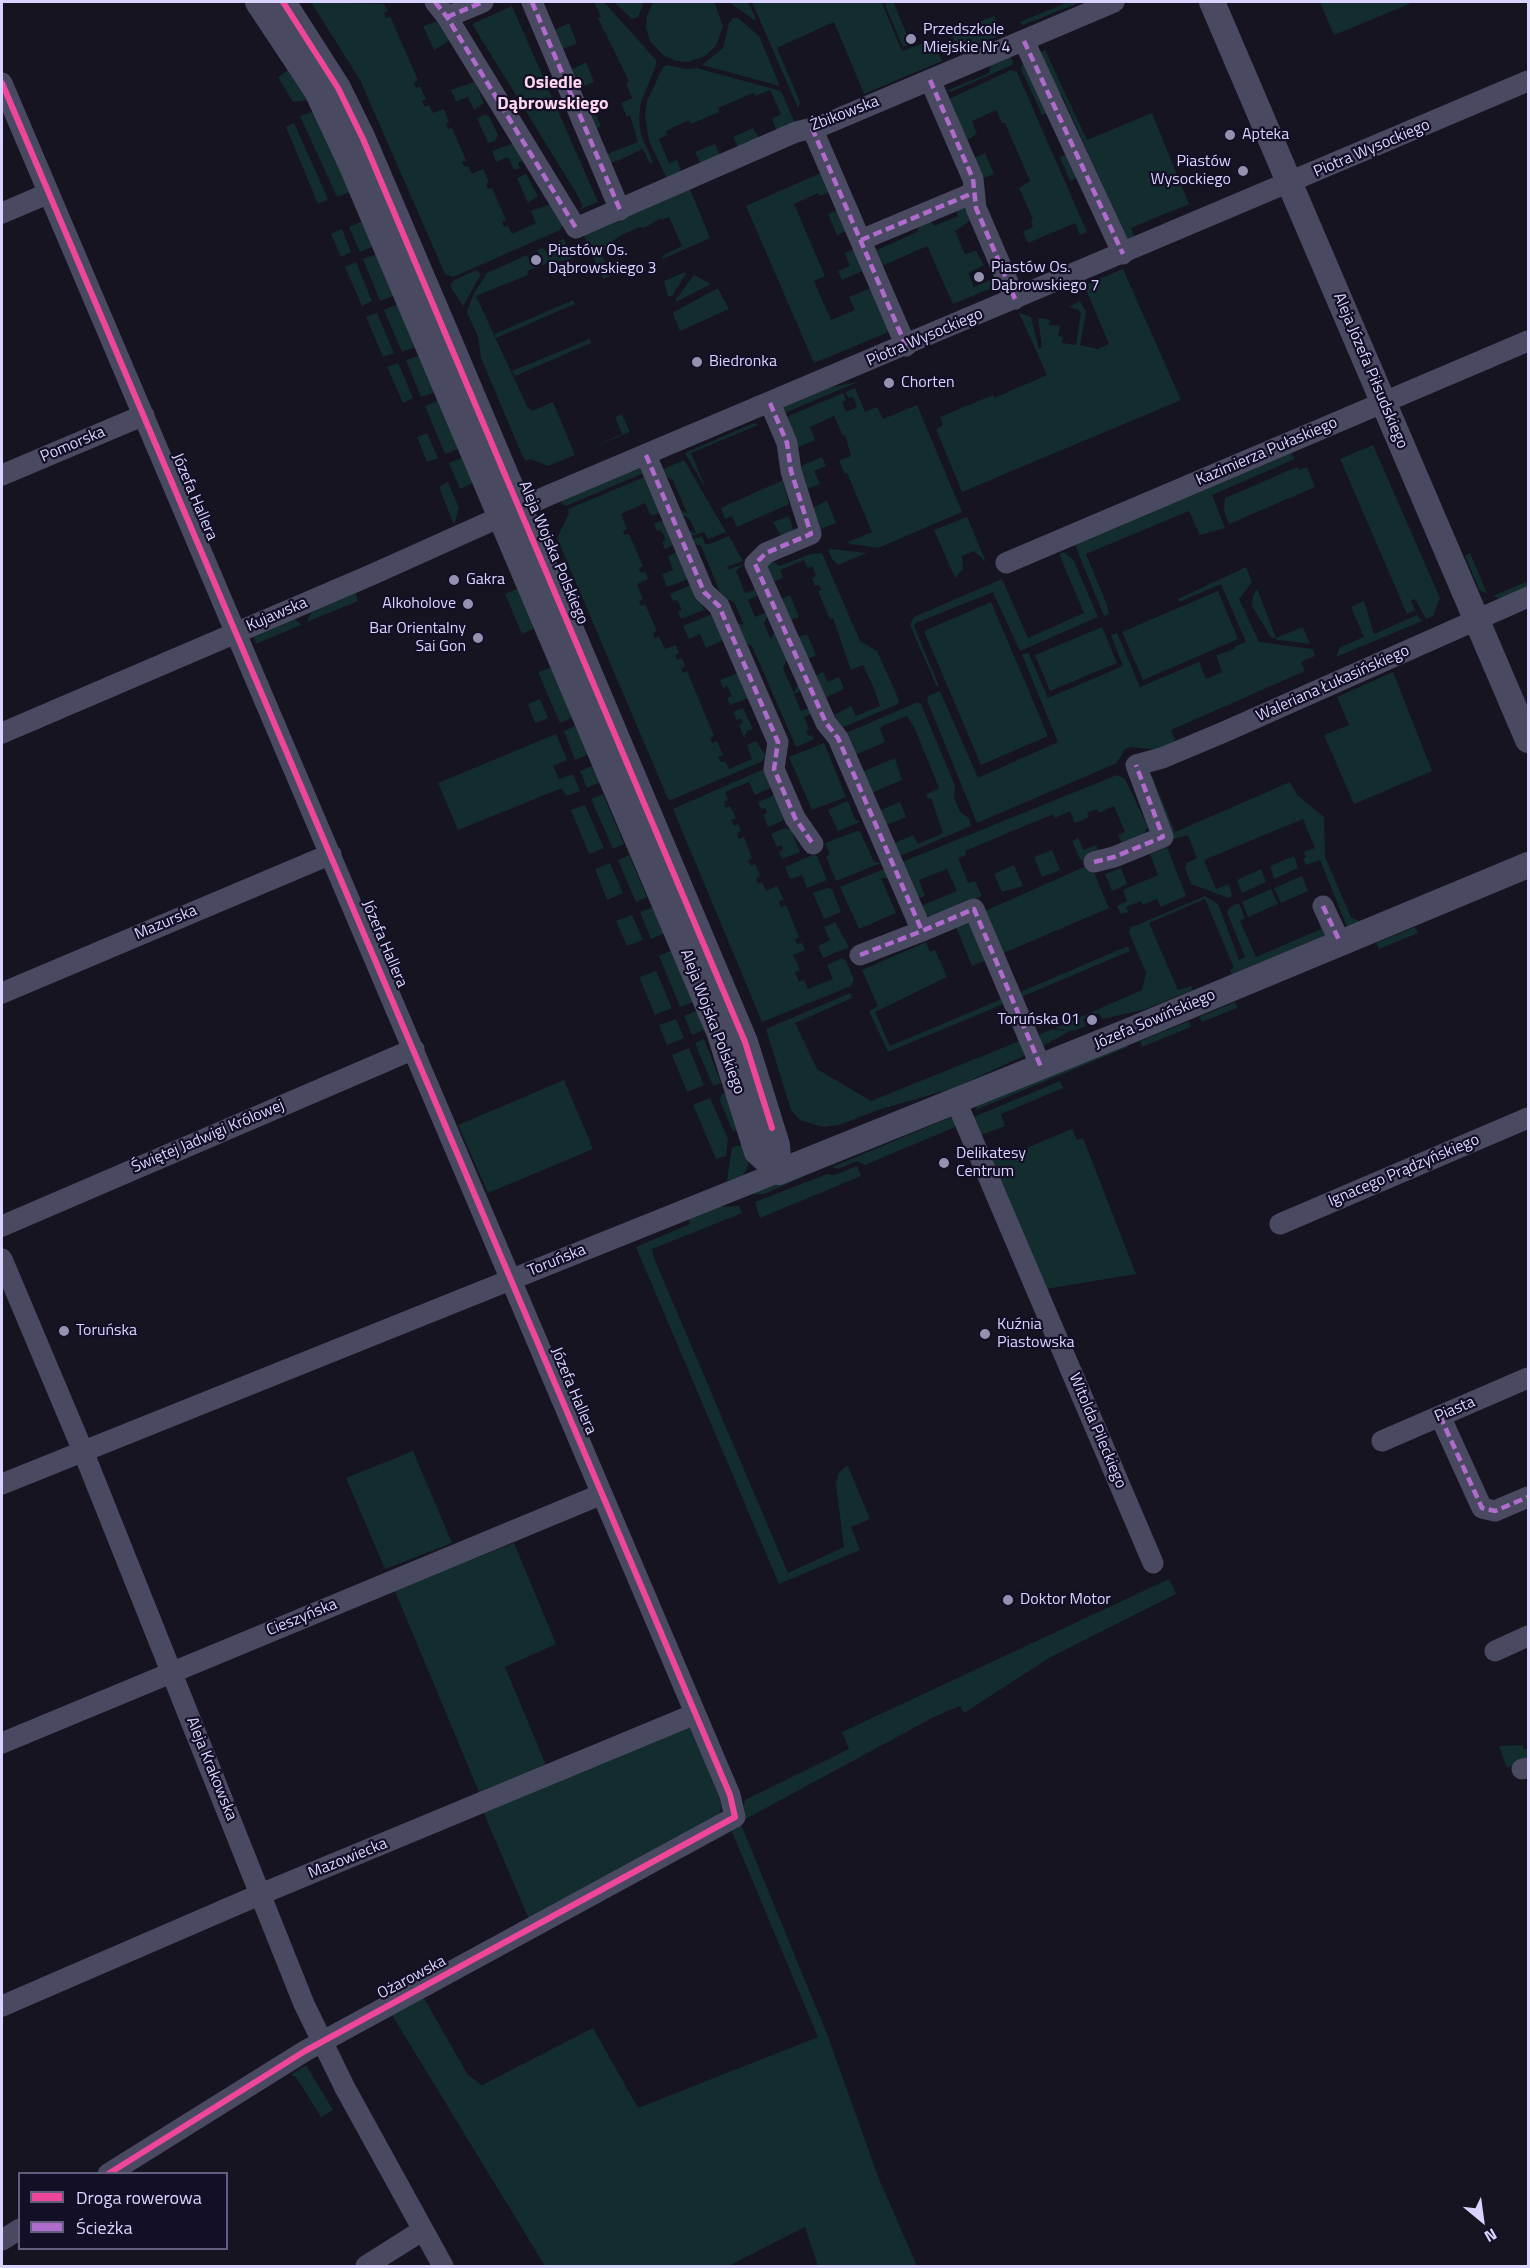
<!DOCTYPE html>
<html>
<head>
<meta charset="utf-8">
<style>
  body { margin:0 }
  #map { position:relative; width:1530px; height:2268px; overflow:hidden; background:#161421; font-family:"Titillium Web",sans-serif }
  canvas { display:block }
  .frame { position:absolute; inset:0; border:3px solid #d9d4ff; pointer-events:none }
  .legend { position:absolute; left:18px; top:2172px; width:210px; height:78px; box-sizing:border-box; background:#130f26; border:2px solid #625e7d; margin:0; padding:8px 10px; list-style:none; font-size:18px; color:#d9d4ff }
  .legend li { display:flex; align-items:center; gap:12px; height:30px }
  .legend b { width:30px; border:2px solid #625e7d }
  .north { position:absolute; left:1452px; top:2190px; width:60px; height:60px; -webkit-text-stroke:4px #130f26; paint-order:stroke; rotate:151deg; font-size:16px; font-weight:700; line-height:24px; text-align:center; color:#d9d4ff }
  .north::after { content:''; display:block; margin:auto; width:21px; height:27px; background:#d9d4ff; clip-path:polygon(50% 0,100% 100%,50% 72%,0 100%) }
</style>
</head>
<body>
<div id="map">
<canvas width="1530" height="2268"></canvas>
<div class="frame"></div>
<ul class="legend">
<li><b style="height:8px;background:#ed469a"></b>Droga rowerowa</li>
<li><b style="height:8px;background:#b06ccc"></b>Ścieżka</li>
</ul>
<div class="north">N</div>
</div>
<script>
const g = document.querySelector('canvas').getContext('2d');
g.lineJoin = 'round';
function fill(path, color) { g.fillStyle = color; g.fill(path, 'evenodd'); }
const shape = rows => new Path2D(rows.map(r => 'M' + r).join(''));
function trace(path, color, width, dash) { g.strokeStyle = color; g.lineWidth = width; g.lineCap = dash ? 'butt' : 'round'; g.setLineDash(dash || []); g.stroke(path); }
function label(font, color, halo, rows, align = 'center') {
  g.font = font + ' "Titillium Web",sans-serif'; g.lineWidth = 4.5; g.setLineDash([]); g.textBaseline = 'middle'; g.strokeStyle = halo; g.fillStyle = color; for (const [text, x, y, turn = 0] of rows) {
    g.save(); g.translate(x, y); g.rotate((+turn || 0) * Math.PI / 180); g.textAlign = isNaN(turn) ? turn : align; if (halo) g.strokeText(text, 0, 0); g.fillText(text, 0, 0); g.restore();
  }
}
fill(shape([
  [311,2,384,4,388,11,384,13,386,18,390,16,418,80,414,83,416,88,420,86,426,99,422,101,425,107,429,105,433,113,444,109,449,122,446,124,448,129,452,128,466,160,462,162,465,167,468,166,472,174,483,169,489,182,486,184,488,189,492,188,506,220,502,222,504,227,508,226,512,234,536,223,531,211,553,203,563,224,560,230,453,277,445,274,360,80],
  [594,2,604,2,656,60,656,65,641,102,639,118,641,135,653,162,650,164,643,149,610,164,607,154,638,142,630,115,627,117,621,103,632,98,626,83,629,81,598,18,601,17],
  [614,2,644,2,638,17,632,19],
  [653,2,714,2,723,26,716,46,705,56,688,62,676,61,663,55,650,41,646,28,647,16],
  [729,2,748,2,756,19,754,20],
  [752,2,878,2,882,3,902,51,933,40,942,61,864,94,834,22,777,48,800,102,798,108],
  [887,2,898,2,894,4,911,44,903,47,885,5],
  [1068,2,1081,2,1023,25,1020,22],
  [1320,2,1414,2,1334,35],
  [512,6,598,202,579,210,583,206,575,191,472,24],
  [994,16,1000,30,1004,29,1005,33,960,53,951,33],
  [733,18,738,18,759,36,780,86,702,65,723,48,729,23],
  [441,20,450,40,434,50,423,26],
  [569,23,577,43,563,49,555,30],
  [1045,50,1087,140,1152,113,1189,204,1131,228,1135,239,1127,239,1062,95,1057,93,1039,53],
  [1009,54,1013,62,1012,65,951,92,946,91,989,73,992,61],
  [586,62,594,82,579,88,571,70],
  [1029,62,1053,110,1042,115,1021,69,1022,65],
  [667,65,686,69,697,68,781,91,795,123,777,131,772,119,781,114,770,90,755,96,753,93,718,108,719,112,691,124,689,120,666,131,667,135,659,139,669,163,677,160,682,173,667,179,649,141,645,115,647,101,663,67],
  [290,69,308,100,293,102,278,77],
  [1011,70,1017,72,1087,232,1080,235,1075,223,1028,243,1023,232,1033,227,1031,221,1033,219,1019,188,1030,181,1005,123,1002,123,996,110,972,121,977,134,965,141,947,100],
  [475,82,484,103,474,110,468,97,456,101,451,90],
  [603,100,606,107,595,113,601,126,595,129,581,110],
  [314,111,350,192,337,197,300,116],
  [484,115,489,116,498,135,495,141,488,143,477,118],
  [294,123,328,199,318,204,286,127],
  [753,128,761,142,739,149,733,137],
  [516,142,523,160,518,163,520,168,514,170,508,157,496,162,492,151],
  [715,144,721,157,701,164,695,152],
  [1071,152,1081,176,1070,181,1060,157],
  [985,153,994,174,981,179,972,159],
  [825,171,829,192,820,196,818,193,794,204,825,276,814,281,831,320,855,310,849,297,871,288,891,331,814,363,746,206],
  [526,174,538,196,528,203,517,178],
  [690,189,710,238,663,259,662,256,682,246,669,217,662,220,661,218,644,228,640,227,622,235,611,242,613,247,599,251,598,254,603,257,610,276,603,279,582,231],
  [954,205,967,207,971,220,955,231,965,254,976,251,984,265,968,273,974,287,990,280,999,285,953,304,927,246,882,266,870,243,873,242,877,250,917,232,919,220,927,216,934,226,958,216],
  [839,209,846,231,837,235,828,214],
  [363,221,374,246,360,252,349,227],
  [342,229,351,252,341,257,331,234],
  [564,239,572,259,547,263,527,271,528,275,476,296,527,406,532,411,553,402,575,455,548,466,530,459,526,461,522,455,481,358,478,337,467,312,474,293,487,273,527,255,533,266,542,262,537,250,543,248,546,252,561,249,558,241],
  [856,248,867,269,842,280,838,271,850,266,845,253],
  [377,254,395,295,380,301,363,259],
  [356,262,372,301,362,306,345,267],
  [1123,269,1181,400,962,492,936,429,943,425,940,417,993,395,994,398,1047,375,1019,313,1031,317,1039,349,1042,347,1038,318,1050,320,1049,325,1060,326,1058,336,1063,337,1062,343,1076,345,1081,313,1077,309,1069,307,1080,301,1086,312,1080,345,1098,349,1109,344,1084,285],
  [476,270,481,274,463,306,450,286,454,280],
  [685,272,686,274,672,296,668,296,664,281],
  [694,275,711,284,676,302,676,299],
  [718,288,729,309,680,331,673,314,674,312],
  [573,300,575,304,496,338,495,334],
  [398,304,416,347,402,352,384,310],
  [377,313,394,353,383,357,366,317],
  [590,339,591,343,515,376,512,371],
  [420,355,436,392,421,397,406,360],
  [398,363,413,398,403,403,387,367],
  [858,382,782,414,783,407,827,388],
  [855,388,865,412,877,407,883,419,917,405,962,512,878,548,846,543,872,532,847,473,845,474,839,461,851,456,845,435,843,436,834,416,810,427,815,440,799,447,795,446,784,418,843,393,846,400,842,402,846,412,857,407,853,397,848,398,846,392],
  [439,400,460,448,445,454,425,406],
  [622,414,630,432,589,449,622,434,615,417],
  [754,423,758,425,691,453,706,489,685,453],
  [427,433,438,458,427,462,417,437],
  [1373,445,1440,598,1433,616,1426,619,1415,599,1411,601,1415,610,1407,614,1340,459],
  [1291,452,1295,459,1212,495,1225,528,1200,535,1189,511,1086,554,1107,605,1109,614,1104,616,1073,540],
  [464,457,475,482,460,489,449,463],
  [822,457,826,466,814,471,820,484,808,489,799,467],
  [684,460,726,532,708,539,704,532,685,538,681,529,696,533,689,518,674,512,673,508,687,513,673,480,660,474,659,471],
  [643,465,646,472,566,506,562,504,560,500],
  [1297,467,1299,470,1307,467,1315,487,1229,524,1224,511,1225,498],
  [647,476,662,512,651,516,645,503,621,514,627,529,623,531,625,535,629,534,643,566,639,568,641,573,645,572,648,579,637,584,643,599,639,601,641,606,645,604,657,631,653,633,655,639,659,637,665,649,676,645,679,653,675,655,677,660,682,658,685,666,681,668,683,673,687,671,714,736,710,738,712,743,717,741,723,755,718,757,721,762,725,761,729,769,752,759,747,745,756,741,766,756,763,761,671,800,668,799,557,538,569,513,568,509],
  [783,480,789,504,737,527,732,516,725,519,721,508],
  [448,482,459,508,454,525,439,487],
  [827,501,836,523,819,530,812,508],
  [789,516,794,533,782,538,773,522],
  [967,517,986,562,974,551,962,556,963,569,955,578,934,530],
  [665,519,675,544,665,549,662,542,666,540,661,530,657,531,654,524],
  [702,536,705,544,710,544,729,536,743,561,727,567,728,570,744,564,736,571,745,593,755,590,757,596,748,600,755,617,769,611,764,624,771,639,775,630,788,656,783,669,794,693,799,683,799,692,794,694,801,711,811,707,813,713,804,717,809,729,806,731,809,736,812,735,814,739,796,747,752,646,739,641,731,621,744,625,734,602,722,597,701,546,688,541],
  [831,549,867,553,838,565,832,559,828,550],
  [677,552,691,578,667,587,662,574,673,570,668,556],
  [1064,552,1074,561,1098,617,1020,651,993,592,916,623,914,626,939,686,937,687,910,625,914,617,1002,579,1028,638,1084,613,1059,554],
  [822,553,860,641,877,651,899,700,898,704,841,728,834,715,851,706,856,716,880,706,873,686,863,665,851,670,833,618,830,619,818,591,821,590,819,585,815,586,812,578,816,576,812,566,808,568,804,560,780,570,783,578,773,582,765,567,773,561,779,566,811,554],
  [1470,553,1487,593,1480,591,1465,556],
  [1246,567,1252,582,1239,599,1259,642,1313,649,1315,656,1301,662,1305,671,1171,730,1176,743,1159,750,1132,747,1125,749,1117,763,977,823,927,700,928,696,940,691,978,778,1058,742,1022,655,1028,652,1048,698,1123,666,1111,635,1117,633,1140,687,1199,662,1206,679,1222,672,1216,655,1235,649,1234,647,1246,642,1221,584,1179,602,1178,599],
  [1528,581,1528,587,1500,599,1493,596],
  [693,584,704,610,681,619,678,612,682,610,677,600,673,601,670,594],
  [519,588,536,628,522,634,505,594],
  [1257,589,1276,638,1303,627,1310,644,1278,640,1270,636,1252,606,1253,596],
  [355,591,358,601,307,622,312,610],
  [1218,591,1238,639,1143,680,1122,632],
  [790,595,799,617,789,621,777,601],
  [1364,601,1374,634,1417,615,1422,621,1336,657,1340,647,1364,637,1351,607],
  [991,602,1048,736,981,765,924,631],
  [712,614,726,639,706,648,700,634,689,639,683,626],
  [293,617,301,625,256,644,253,636],
  [1102,627,1117,663,1050,691,1035,655],
  [807,634,816,655,805,660,793,639],
  [552,667,573,717,560,723,538,672],
  [823,672,828,682,839,677,844,689,825,698,812,677],
  [1393,672,1432,771,1354,804,1324,735,1349,725,1337,697],
  [737,673,751,697,730,705,727,698,732,696,727,686,723,688,720,680],
  [540,699,548,718,535,723,528,704],
  [918,702,921,704,955,786,954,797,960,812,969,818,971,826,900,856,890,845,913,835,918,844,943,833,931,798,928,799,926,794,939,788,915,729,907,716,882,726,880,729,885,742,852,756,844,734],
  [743,708,753,729,747,731,744,738,739,725,743,723,741,718,737,720,733,712],
  [577,725,589,754,575,760,564,731],
  [556,734,567,760,553,766,559,779,573,774,580,791,566,796,562,788,458,830,438,783],
  [824,743,846,797,812,810,789,757],
  [895,758,902,780,869,794,860,773],
  [594,765,601,782,587,788,580,771],
  [764,769,773,787,755,795,749,782,725,792,728,800,724,802,726,808,730,806,736,818,731,820,734,826,738,824,741,831,737,833,739,839,744,837,752,858,748,860,751,866,755,864,760,876,756,879,758,884,762,882,766,891,777,886,784,900,779,901,781,907,786,905,799,937,795,939,797,944,802,943,805,950,793,955,800,970,795,972,799,982,804,980,808,989,833,979,827,965,842,958,846,961,854,979,851,986,762,1022,673,809],
  [1117,775,1125,779,1148,827,1141,838,1123,845,1118,835,1125,832,1114,806,1099,813,1097,809,1087,813,1089,817,1075,823,1070,811,1055,818,1053,814,965,851,966,855,958,858,968,883,975,881,982,896,933,917,923,914,916,908,957,891,947,869,919,880,925,896,913,900,902,862],
  [1152,776,1175,832,1290,782,1297,795,1324,817,1325,857,1351,917,1359,921,1375,916,1347,927,1320,860,1306,865,1303,859,1306,857,1304,852,1315,848,1303,819,1204,860,1216,889,1229,884,1232,896,1229,898,1191,884,1185,868,1187,863,1197,858,1188,835,1170,840,1145,779],
  [603,794,624,844,613,849,591,799],
  [774,795,786,819,768,827,763,815,767,813,765,808,761,809,758,802],
  [848,801,855,819,860,822,838,831,828,810],
  [900,802,906,817,882,827,876,812],
  [585,805,604,848,589,854,571,810],
  [785,828,791,830,800,852,782,859,779,852,783,850,781,845,777,847,771,834],
  [857,831,860,831,874,862,881,863,836,881,826,857,830,854,825,843],
  [1078,838,1084,850,1096,845,1100,854,1083,861,1080,859,1072,841],
  [1167,847,1186,896,1161,907,1157,899,1143,905,1141,901,1126,907,1128,912,1121,914,1117,906,1127,901,1123,890,1158,875,1150,854],
  [1052,850,1060,870,1042,877,1034,857],
  [629,855,647,897,636,902,618,860],
  [813,855,817,856,827,880,807,888,802,875,790,879,785,867],
  [1294,856,1298,868,1274,879,1270,866],
  [610,863,623,893,607,900,595,869],
  [1014,865,1023,886,1002,892,994,874],
  [889,867,894,878,881,878,896,913,859,929,840,887],
  [1084,867,1093,870,1109,908,999,955,985,911],
  [1121,868,1127,884,1112,891,1105,874],
  [1261,869,1266,882,1242,893,1237,880],
  [1302,876,1308,891,1281,903,1274,888],
  [827,888,832,889,841,912,824,919,813,893],
  [1271,889,1278,904,1248,917,1242,902],
  [1205,896,1218,904,1239,960,1245,957,1227,912,1230,907,1239,903,1245,918,1240,921,1256,957,1321,929,1317,917,1321,916,1331,934,1232,974,1230,970,1234,968,1205,899,1149,923,1178,990,1191,986,1193,990,1143,1010,1102,1019,1099,1013,1083,1019,1086,1026,1073,1031,1055,1028,1142,990,1146,973,1129,932,1130,928],
  [654,907,665,933,651,939,640,912],
  [632,915,643,940,627,946,616,921],
  [835,922,849,947,823,958,818,946,830,940,824,927],
  [966,923,970,923,990,959,972,966,955,925],
  [1415,927,1418,933,1379,949,1376,943],
  [926,942,930,952,935,950,947,977,875,1012,890,1046,1004,998,1006,1003,888,1052,869,1011,878,1006,862,970],
  [1128,946,1130,951,1019,998,1018,993],
  [672,950,694,1002,680,1007,659,956],
  [656,971,672,1008,655,1015,639,977],
  [850,993,852,998,795,1023,817,1069,871,1101,1022,1040,1028,1054,954,1088,881,1109,839,1125,823,1127,800,1120,791,1110,766,1029],
  [1235,1002,1237,1008,1202,1022,1199,1017],
  [698,1010,706,1029,692,1035,684,1016],
  [676,1019,684,1038,667,1045,659,1025],
  [1189,1021,1191,1027,1142,1047,1140,1041],
  [1052,1029,1070,1031,1041,1047,1039,1035],
  [704,1039,721,1083,713,1086,695,1043],
  [1126,1043,1128,1047,976,1110,977,1105],
  [689,1048,704,1085,687,1092,672,1055],
  [564,1080,593,1149,488,1193,458,1125],
  [1060,1081,1063,1088,1001,1114,1005,1126,981,1135,971,1118],
  [729,1091,741,1129,733,1131,720,1101,721,1095],
  [710,1098,728,1139,726,1156,716,1159,693,1105],
  [951,1117,960,1125,865,1165,857,1161,838,1169,832,1167],
  [1072,1129,1077,1140,1083,1138,1136,1274,1046,1289,986,1151,999,1146,1005,1157],
  [746,1144,749,1162,747,1169,742,1177,727,1181,732,1147],
  [857,1166,861,1176,760,1218,755,1202,827,1174,834,1175],
  [824,1167,765,1194,751,1194,752,1192],
  [739,1206,742,1213,652,1249,654,1258,788,1573,844,1547,836,1485,838,1474,845,1467,848,1466,870,1519,851,1527,860,1550,779,1584,636,1247,690,1224,688,1218,717,1207],
  [413,1451,452,1543,385,1569,346,1478],
  [514,1543,556,1644,505,1667,546,1765,479,1792,394,1589],
  [1169,1579,1176,1594,1049,1658,964,1713,960,1706,934,1717,740,1822,827,2034,879,2179,917,2266,818,2266,805,2227,728,2266,545,2266,392,2015,424,1998,468,2075,482,2085,593,2028,638,2108,818,2037,730,1827,740,1822,745,1800,849,1749,842,1732],
  [683,1726,695,1729,722,1804,719,1815,529,1919,482,1809],
  [1523,1745,1523,1749,1528,1749,1528,1760,1507,1768,1499,1746],
  [306,2065,333,2110,321,2117,296,2077,290,2075]
]), '#132c2d');
trace(shape([
  [435,2,447,17,576,228,796,132,821,126,1114,2],
  [532,2,620,210],
  [447,17,483,2],
  [1024,41,1123,254],
  [930,80,973,179,976,208,1015,299],
  [2,83,730,1795,735,1817,305,2051,108,2174],
  [812,128,906,346],
  [2,213,49,193],
  [861,240,973,193],
  [770,403,787,443,791,471,811,534,766,553,755,564,826,723,838,738,922,931,974,909,1041,1067],
  [646,455,704,592,719,606,778,742,774,769,795,818,813,844],
  [2,475,144,415],
  [1006,563,1528,341],
  [2,733,371,575,547,496,1528,81],
  [1094,862,1114,857,1163,837,1136,765,1162,758,1224,732,1528,597],
  [1323,906,1340,942],
  [860,955,922,931],
  [2,993,331,854],
  [956,1101,1153,1563],
  [1280,1224,1528,1118],
  [2,1226,414,1049],
  [2,1259,83,1451,304,2004,345,2088,443,2266],
  [1440,1416,1482,1508,1495,1511,1528,1497],
  [1382,1441,1528,1378],
  [2,1484,779,1172],
  [1495,1651,1528,1636],
  [2,1743,602,1494],
  [1522,1769,1528,1768],
  [2,2006,261,1894,695,1714],
  [2,2240,20,2229],
  [366,2266,423,2230]
]), '#4a4962', 21);
trace(shape([
  [258,2,317,91,351,164,720,1034,757,1152,779,1172],
  [283,2,338,88,363,139,445,331,745,1042,777,1145,779,1172],
  [1212,2,1528,740],
  [779,1172,1129,1031,1528,865]
]), '#4a4962', 26);
trace(shape([
  [435,2,447,17,576,228],
  [532,2,620,210],
  [447,17,483,2],
  [1024,41,1123,254],
  [930,80,973,179,976,208,1015,299],
  [812,128,906,346],
  [861,240,973,193],
  [770,403,787,443,791,471,811,534,766,553,755,564,826,723,838,738,922,931,974,909,1041,1067],
  [646,455,704,592,719,606,778,742,774,769,795,818,813,844],
  [1094,862,1114,857,1163,837,1136,765],
  [1323,906,1340,942],
  [860,955,922,931],
  [1440,1416,1482,1508,1495,1511,1528,1497]
]), '#b06ccc', 4.5, [9, 4.5]);
trace(shape([
  [283,2,338,88,363,139,745,1042,772,1128],
  [2,83,730,1795,735,1817,305,2051,108,2174]
]), '#ed469a', 6);
for (const [x, y, r, color] of [
  [911,39,6,"#9591b1"],
  [1230,135,6,"#9591b1"],
  [1243,171,6,"#9591b1"],
  [536,260,6,"#9591b1"],
  [979,277,6,"#9591b1"],
  [697,362,6,"#9591b1"],
  [889,383,6,"#9591b1"],
  [454,580,6,"#9591b1"],
  [468,604,6,"#9591b1"],
  [478,638,6,"#9591b1"],
  [1092,1020,6,"#9591b1"],
  [944,1163,6,"#9591b1"],
  [64,1331,6,"#9591b1"],
  [985,1334,6,"#9591b1"],
  [1008,1600,6,"#9591b1"]
]) { const dot = new Path2D(); dot.arc(x, y, r, 0, 2 * Math.PI); g.fillStyle = color; g.fill(dot); trace(dot, '#130f26', 2); }
label('16px', '#d9d4ff', '#130f26', [
  ["Przedszkole",923,30],
  ["Miejskie Nr 4",923,48],
  ["Apteka",1242,135],
  ["Piastów",1231,162,"right"],
  ["Wysockiego",1231,180,"right"],
  ["Piastów Os.",548,251],
  ["Dąbrowskiego 3",548,269],
  ["Piastów Os.",991,268],
  ["Dąbrowskiego 7",991,286],
  ["Biedronka",709,362],
  ["Chorten",901,383],
  ["Gakra",466,580],
  ["Alkoholove",456,604,"right"],
  ["Bar Orientalny",466,629,"right"],
  ["Sai Gon",466,647,"right"],
  ["Toruńska 01",1080,1020,"right"],
  ["Delikatesy",956,1154],
  ["Centrum",956,1172],
  ["Kuźnia",997,1325],
  ["Piastowska",997,1343],
  ["Toruńska",76,1331],
  ["Doktor Motor",1020,1600]
], 'left');
label('16px', '#d9d4ff', '#130f26', [
  ["Żbikowska",845,114,-21],
  ["Piotra Wysockiego",1372,149,-23],
  ["Piotra Wysockiego",925,338,-23],
  ["Aleja Józefa Piłsudskiego",1370,371,67],
  ["Pomorska",73,445,-23],
  ["Kazimierza Pułaskiego",1267,452,-23],
  ["Józefa Hallera",194,497,67],
  ["Aleja Wojska Polskiego",553,553,67],
  ["Kujawska",277,615,-23],
  ["Waleriana Łukasińskiego",1333,684,-24],
  ["Mazurska",166,923,-23],
  ["Józefa Hallera",384,944,67],
  ["Józefa Sowińskiego",1155,1020,-23],
  ["Aleja Wojska Polskiego",712,1022,69],
  ["Świętej Jadwigi Królowej",208,1137,-23],
  ["Ignacego Prądzyńskiego",1404,1171,-23],
  ["Toruńska",557,1261,-22],
  ["Józefa Hallera",573,1391,67],
  ["Piasta",1455,1410,-23],
  ["Witolda Pileckiego",1097,1431,67],
  ["Cieszyńska",302,1618,-22],
  ["Aleja Krakowska",211,1769,68],
  ["Mazowiecka",348,1859,-22],
  ["Ożarowska",412,1978,-28]
]);
label('bold 18px', '#ffd6f0', '#130f26', [
  ["Osiedle",553,84],
  ["Dąbrowskiego",553,105]
]);
</script>
</body>
</html>
